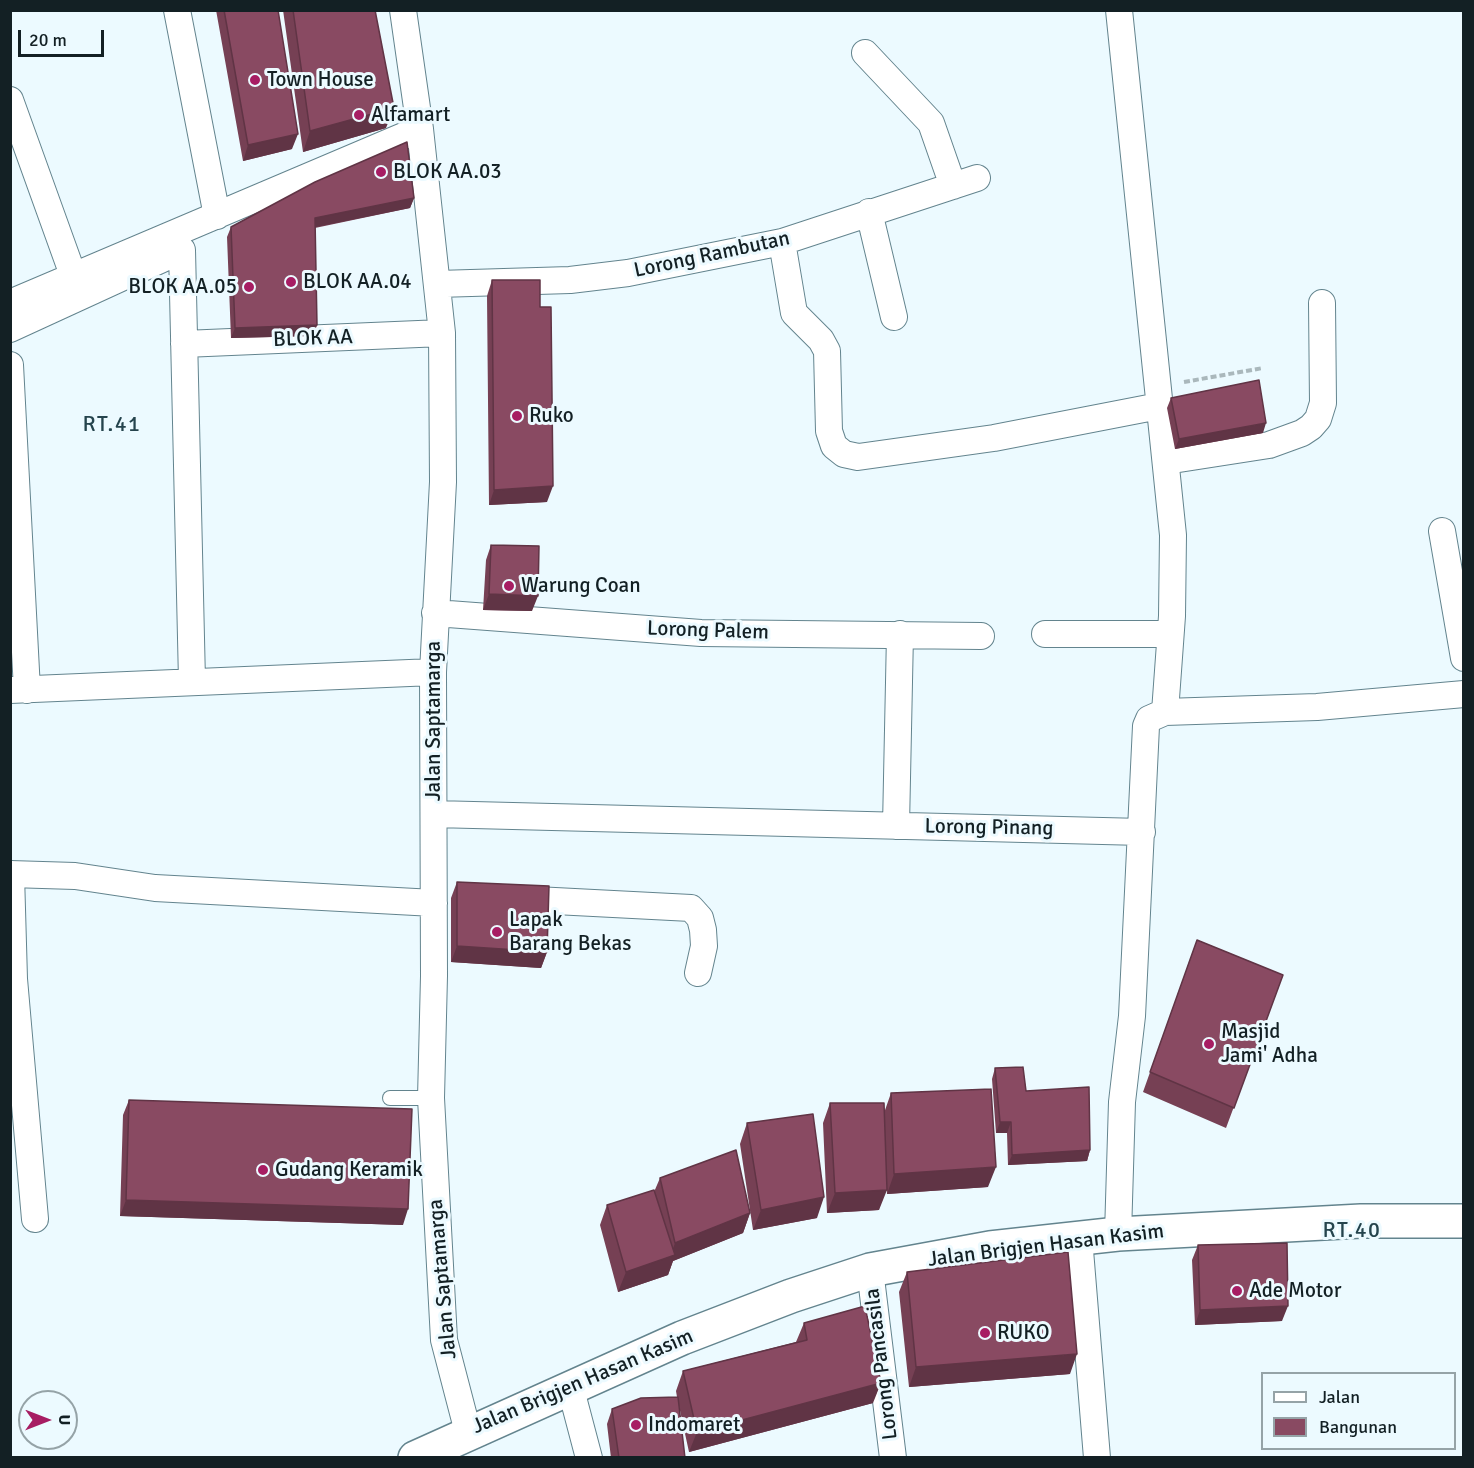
<!DOCTYPE html>
<html>
<head>
<meta charset="utf-8">
<style>
  body { margin:0 }
  #map { position:relative; width:1474px; height:1468px; overflow:hidden; background:#ecfaff; font-family:Signika,sans-serif }
  canvas { display:block }
  .frame { position:absolute; inset:0; border:12px solid #132024; pointer-events:none }
  .legend { position:absolute; left:1261px; top:1372px; width:195px; height:78px; box-sizing:border-box; background:#ecfaff; border:2px solid #95a3a7; margin:0; padding:8px 10px; list-style:none; font-size:18px; color:#132024 }
  .legend li { display:flex; align-items:center; gap:12px; height:30px }
  .legend b { width:30px; border:2px solid #95a3a7 }
  .north { position:absolute; left:18px; top:1390px; width:60px; height:60px; box-sizing:border-box; background:#ecfaff; border:2px solid #95a3a7; border-radius:50%; rotate:90deg; font-size:16px; font-weight:700; line-height:24px; text-align:center; color:#132024 }
  .north::after { content:''; display:block; margin:auto; width:21px; height:27px; background:#a71d63; clip-path:polygon(50% 0,100% 100%,50% 72%,0 100%) }
  .scale { position:absolute; left:18px; top:30px; width:86px; height:27px; box-sizing:border-box; border:3px solid #132024; border-top:0; padding-left:8px; font-size:18px; line-height:21px; white-space:nowrap; color:#132024; -webkit-text-stroke:4px #ecfaff; paint-order:stroke }
</style>
</head>
<body>
<div id="map">
<canvas width="1474" height="1468"></canvas>
<div class="frame"></div>
<ul class="legend">
<li><b style="height:8px;background:#fff"></b>Jalan</li>
<li><b style="height:16px;background:#894a62"></b>Bangunan</li>
</ul>
<div class="north">U</div>
<div class="scale">20 m</div>
</div>
<script>
const g = document.querySelector('canvas').getContext('2d');
g.lineJoin = 'round';
const shape = rows => new Path2D(rows.map(r => 'M' + r).join(''));
function trace(path, color, width, dash) { g.strokeStyle = color; g.lineWidth = width; g.lineCap = dash ? 'butt' : 'round'; g.setLineDash(dash || []); g.stroke(path); }
function fill(path, color) { g.fillStyle = color; g.fill(path, 'evenodd'); }
function label(font, color, halo, rows, align = 'center') {
  g.font = font + ' Signika,sans-serif'; g.lineWidth = 6; g.setLineDash([]); g.textBaseline = 'middle'; g.strokeStyle = halo; g.fillStyle = color; for (const [text, x, y, turn = 0] of rows) {
    g.save(); g.translate(x, y); g.rotate((+turn || 0) * Math.PI / 180); g.textAlign = isNaN(turn) ? turn : align; if (halo) g.strokeText(text, 0, 0); g.fillText(text, 0, 0); g.restore();
  }
}
const service = shape([
  [390,1098,431,1098]
]);
const minor = shape([
  [177,10,217,216],
  [403,10,420,129,442,333,443,482,433,672,434,976,431,1098,444,1340,468,1432],
  [1119,10,1173,535,1172,616,1165,712],
  [865,53,931,123,953,186],
  [10,100,73,275],
  [869,212,894,317],
  [782,242,794,313,821,340,827,351,829,431,834,446,844,454,858,457,994,438,1159,406],
  [438,284,570,280,628,273,782,242,977,178],
  [10,303,420,129],
  [10,329,182,250,192,681],
  [184,344,442,333],
  [10,365,27,690],
  [1166,461,1269,445,1302,433,1311,427,1318,419,1323,403,1322,303],
  [1442,531,1464,658],
  [435,613,701,633,981,636],
  [1045,634,1170,634],
  [10,690,433,672],
  [434,814,1142,832],
  [896,826,900,634],
  [10,874,75,876,155,888,434,903],
  [11,874,14,979,35,1219],
  [516,899,691,908,700,918,703,930,704,946,698,973],
  [1118,1234,1122,1102,1132,1016,1146,726,1149,719,1165,712,1317,707,1464,694],
  [1079,1238,1097,1458],
  [870,1270,893,1458],
  [570,1386,589,1458]
]);
const tertiary = shape([
  [415,1458,682,1338,791,1296,870,1270,990,1248,1118,1234,1361,1221,1464,1221]
]);
trace(service, '#63848e', 16);
trace(minor, '#63848e', 28);
trace(tertiary, '#63848e', 36);
trace(shape([
  [1184,382,1263,368]
]), '#aab8bc', 4, [6, 3]);
trace(service, '#fff', 14);
trace(minor, '#fff', 26);
trace(tertiary, '#fff', 33);
fill(shape([
  [216,10,278,10,292,149,243,161],
  [283,10,375,10,386,128,303,152],
  [414,198,410,208,315,228,317,325,313,336,231,338,227,237,231,227],
  [492,280,547,502,489,505,487,296],
  [1171,398,1263,433,1175,449,1167,408],
  [491,545,532,611,483,610,486,560],
  [457,882,547,952,541,968,451,962,451,898],
  [1197,940,1283,975,1226,1128,1143,1092],
  [995,1068,1026,1091,1090,1150,1087,1161,1008,1165,1007,1133,996,1133,992,1079],
  [891,1093,988,1187,887,1194,885,1152,879,1210,827,1213,823,1123,830,1103,884,1113],
  [129,1100,403,1225,120,1216,123,1115],
  [747,1123,817,1218,753,1230,740,1144],
  [660,1178,750,1213,743,1233,673,1261,668,1275,618,1292,600,1225,607,1205,654,1192],
  [1198,1245,1282,1321,1195,1325,1192,1260],
  [907,1272,1070,1374,909,1387,899,1292],
  [804,1323,873,1403,689,1452,679,1406,685,1458,611,1458,607,1424,612,1409,677,1397,676,1391,683,1371,796,1342]
]), '#764054');
fill(shape([
  [394,108,386,128,303,152,310,131],
  [298,134,292,149,243,161,248,145],
  [414,198,410,208,311,228,315,218],
  [317,325,313,336,231,338,235,328],
  [1266,423,1263,433,1175,449,1179,439],
  [553,486,547,502,489,505,494,490],
  [489,594,538,596,532,611,483,610],
  [457,946,547,952,541,968,451,962],
  [1000,1122,1011,1122,1007,1133,996,1133],
  [1090,1150,1087,1161,1008,1165,1012,1155],
  [996,1167,988,1187,887,1194,894,1174],
  [887,1190,879,1210,827,1213,835,1193],
  [824,1197,817,1218,753,1230,761,1210],
  [126,1200,408,1209,403,1225,120,1216],
  [750,1213,743,1233,673,1261,668,1275,618,1292,626,1272,670,1257,675,1243],
  [1288,1306,1282,1321,1195,1325,1200,1310],
  [1077,1354,1070,1374,909,1387,916,1367],
  [881,1383,873,1403,689,1452,697,1432]
]), '#603445');
const building = shape([
  [224,10,278,10,298,134,248,145,224,10],
  [293,10,375,10,394,108,310,131,293,10],
  [407,142,414,198,315,218,317,325,235,328,231,227,315,182,407,142],
  [492,280,540,280,540,307,551,307,553,486,494,490,492,280],
  [1259,380,1266,423,1179,439,1171,398,1259,380],
  [491,545,539,546,538,596,489,594,491,545],
  [457,882,549,886,547,952,457,946,457,882],
  [1197,940,1283,975,1234,1108,1150,1072,1197,940],
  [1023,1067,1026,1091,1089,1087,1090,1150,1012,1155,1011,1122,1000,1122,995,1068,1023,1067],
  [991,1089,996,1167,894,1174,891,1093,991,1089],
  [129,1100,412,1109,408,1209,126,1200,129,1100],
  [830,1103,884,1103,887,1190,835,1193,830,1103],
  [813,1114,824,1197,761,1210,747,1123,813,1114],
  [736,1150,750,1213,675,1243,660,1178,736,1150],
  [654,1190,675,1255,626,1272,607,1205,654,1190],
  [1287,1243,1288,1306,1200,1310,1198,1245,1287,1243],
  [1068,1252,1077,1354,916,1367,907,1272,1068,1252],
  [865,1306,881,1383,697,1432,683,1371,807,1340,804,1323,865,1306],
  [678,1397,685,1458,619,1458,612,1409,641,1398,678,1397]
]);
fill(building, '#894a62');
trace(building, '#603445', 1.5);
for (const [x, y, r, color] of [
  [255,80,6,"#a71d63"],
  [359,115,6,"#a71d63"],
  [381,172,6,"#a71d63"],
  [291,282,6,"#a71d63"],
  [249,287,6,"#a71d63"],
  [517,416,6,"#a71d63"],
  [509,586,6,"#a71d63"],
  [497,932,6,"#a71d63"],
  [1209,1044,6,"#a71d63"],
  [263,1170,6,"#a71d63"],
  [1237,1291,6,"#a71d63"],
  [985,1333,6,"#a71d63"],
  [636,1425,6,"#a71d63"]
]) { const dot = new Path2D(); dot.arc(x, y, r, 0, 2 * Math.PI); g.fillStyle = color; g.fill(dot); trace(dot, '#ecfaff', 2); }
label('21px', '#132024', '#ecfaff', [
  ["Town House",267,80],
  ["Alfamart",371,115],
  ["BLOK AA.03",393,172],
  ["BLOK AA.04",303,282],
  ["BLOK AA.05",237,287,"right"],
  ["Ruko",529,416],
  ["Warung Coan",521,586],
  ["Lapak",509,920],
  ["Barang Bekas",509,944],
  ["Masjid",1221,1032],
  ["Jami' Adha",1221,1056],
  ["Gudang Keramik",275,1170],
  ["Ade Motor",1249,1291],
  ["RUKO",997,1333],
  ["Indomaret",648,1425]
], 'left');
label('21px', '#132024', '#ecfaff', [
  ["Lorong Rambutan",712,255,-12],
  ["BLOK AA",313,339,-2],
  ["Lorong Palem",708,631,2],
  ["Jalan Saptamarga",434,721,-90],
  ["Lorong Pinang",989,828,1],
  ["Jalan Brigjen Hasan Kasim",1046,1246,-7],
  ["Jalan Saptamarga",443,1279,-95],
  ["Lorong Pancasila",882,1364,-97],
  ["Jalan Brigjen Hasan Kasim",583,1382,-23]
]);
g.letterSpacing = '1.5px';
label('22px', '#25444d', '#ecfaff', [
  ["RT.41",112,425],
  ["RT.40",1352,1231]
]);
g.letterSpacing = '0px';
</script>
</body>
</html>
